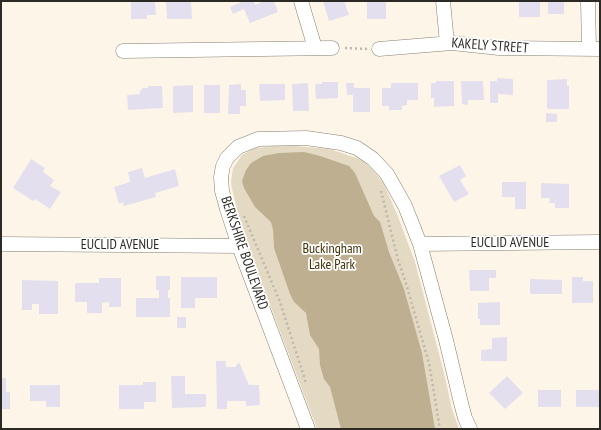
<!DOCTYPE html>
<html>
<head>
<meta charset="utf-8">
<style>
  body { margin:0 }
  #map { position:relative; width:601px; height:430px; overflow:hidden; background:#fdf6e8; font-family:"PT Sans Narrow",sans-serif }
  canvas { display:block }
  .frame { position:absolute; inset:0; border:2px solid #2c2a24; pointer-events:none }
</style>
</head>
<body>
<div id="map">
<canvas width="601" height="430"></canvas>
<div class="frame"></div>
</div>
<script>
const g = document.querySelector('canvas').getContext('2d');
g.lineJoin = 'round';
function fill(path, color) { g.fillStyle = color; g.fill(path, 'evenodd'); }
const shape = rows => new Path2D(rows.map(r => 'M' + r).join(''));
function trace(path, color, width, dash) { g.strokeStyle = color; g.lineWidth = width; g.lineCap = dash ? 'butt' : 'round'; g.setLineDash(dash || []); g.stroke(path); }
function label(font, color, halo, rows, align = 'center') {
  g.font = font + ' "PT Sans Narrow",sans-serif'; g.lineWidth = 3.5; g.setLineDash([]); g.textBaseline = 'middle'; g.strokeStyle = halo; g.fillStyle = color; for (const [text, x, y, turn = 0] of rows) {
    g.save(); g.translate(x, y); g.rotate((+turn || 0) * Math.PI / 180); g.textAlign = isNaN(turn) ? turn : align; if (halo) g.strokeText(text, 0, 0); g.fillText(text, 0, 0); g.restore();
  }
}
fill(shape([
  [284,145,329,149,357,158,363,161,371,168,383,182,397,214,415,262,444,373,452,409,459,429,317,429,261,281,239,218,232,189,231,182,233,168,242,155,255,148]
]), '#e4dac4');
fill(shape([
  [304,152,320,156,349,166,355,173,374,216,380,222,389,252,404,289,422,353,435,429,341,429,330,387,324,379,320,365,319,349,310,335,306,313,294,302,290,294,275,251,274,247,273,230,271,222,255,207,244,188,242,181,246,170,251,163,263,156,279,153]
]), '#beaf90');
fill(shape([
  [131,1,155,1,156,15,147,15,147,19,131,19],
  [166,1,191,1,192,19,167,19],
  [244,1,254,1,255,5,265,1,274,1,278,12,250,23,244,9,233,14,230,7],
  [323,1,344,1,349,15,329,21],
  [519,1,540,1,540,17,519,17],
  [548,1,564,1,564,14,548,14],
  [367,2,386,2,386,19,367,19],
  [497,78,513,79,513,95,498,94,498,103,490,103,490,81,497,81],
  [567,79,567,86,569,86,569,109,547,109,547,80],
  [436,81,454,81,454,106,434,107,434,98,431,98,431,83,436,83],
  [461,81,483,81,484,100,468,100,468,105,462,104],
  [322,82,338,82,338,98,316,99,315,84,322,84],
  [308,83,309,111,293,111,292,84],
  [346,83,354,83,354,88,370,88,370,112,353,112,353,95,347,95],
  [391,83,418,83,418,100,407,100,407,105,402,106,402,110,389,110,389,106,382,106,382,88,391,88],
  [241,84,241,90,246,90,246,106,240,106,240,114,228,114,229,85],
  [259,84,285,84,285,100,260,101],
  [193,85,193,112,173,113,173,86],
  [204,85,220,85,220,113,204,113],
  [148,86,162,86,163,108,128,110,127,95,140,94,140,91,143,88,148,88],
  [546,113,557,114,557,122,546,122],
  [31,159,45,168,43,172,54,180,50,186,61,192,50,209,35,199,33,201,13,188],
  [460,165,466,176,460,180,469,194,454,202,439,176],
  [142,168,145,178,175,169,179,186,155,193,156,197,124,206,123,202,119,204,114,187,130,182,128,172],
  [502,182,526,182,526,209,515,209,515,197,502,197],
  [541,183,569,184,569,208,555,208,555,203,549,203,550,198,541,198],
  [469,270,496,270,496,278,489,278,489,291,470,291],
  [156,276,170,276,170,290,168,290,168,298,170,298,170,317,136,317,136,298,159,298,159,290,156,290],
  [181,277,217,277,217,298,195,298,195,308,181,308],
  [572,277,583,277,583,281,593,281,593,303,572,303],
  [99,278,121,278,121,307,109,307,109,302,102,303,102,313,87,313,87,302,75,302,75,283,99,283],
  [530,279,562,280,562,294,530,294],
  [22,280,58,281,58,314,39,314,39,304,32,304,32,310,22,310],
  [500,302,500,325,480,325,480,319,478,319,478,303],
  [177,317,186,317,186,328,177,328],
  [507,337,507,361,481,361,481,350,492,349,492,338],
  [216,361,226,361,226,367,235,367,239,362,249,385,259,385,260,405,246,406,246,401,227,401,227,409,217,409],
  [171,376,185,376,185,394,206,394,206,407,172,408],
  [507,376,523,393,505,409,489,393],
  [1,378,6,378,6,392,10,392,10,409,1,409],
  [143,382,156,382,156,402,144,402,144,409,119,409,119,385,143,385],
  [30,385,60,385,60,407,46,407,46,401,30,401],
  [538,390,561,390,561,407,538,407],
  [576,390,600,390,600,407,576,407]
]), '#e4dfee');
const minor = shape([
  [301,1,315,48],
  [443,1,447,43],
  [588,1,589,49],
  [379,49,452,43,499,48,600,49],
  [123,51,332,48],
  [1,244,239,246],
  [420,244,600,242],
  [308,429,239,246,227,209,222,191,221,177,223,166,227,158,238,147,258,139,306,138,341,143,357,148,373,159,387,174,405,206,420,244,446,340,461,403,465,418,470,429]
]);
trace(minor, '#857f72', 15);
trace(shape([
  [345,48,368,49],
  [381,191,398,260,405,280,429,363,440,429],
  [244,216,280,302,306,383]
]), '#bcb7ab', 2.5, [2, 3]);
trace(minor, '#fff', 14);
label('14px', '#2c2a24', '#fff', [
  ["KAKELY STREET",490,46,4],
  ["EUCLID AVENUE",510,243],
  ["EUCLID AVENUE",120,245],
  ["BERKSHIRE BOULEVARD",244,253,71]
]);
label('14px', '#3f2f04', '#fff', [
  ["Buckingham",332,249],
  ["Lake Park",332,265]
]);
</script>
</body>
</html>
